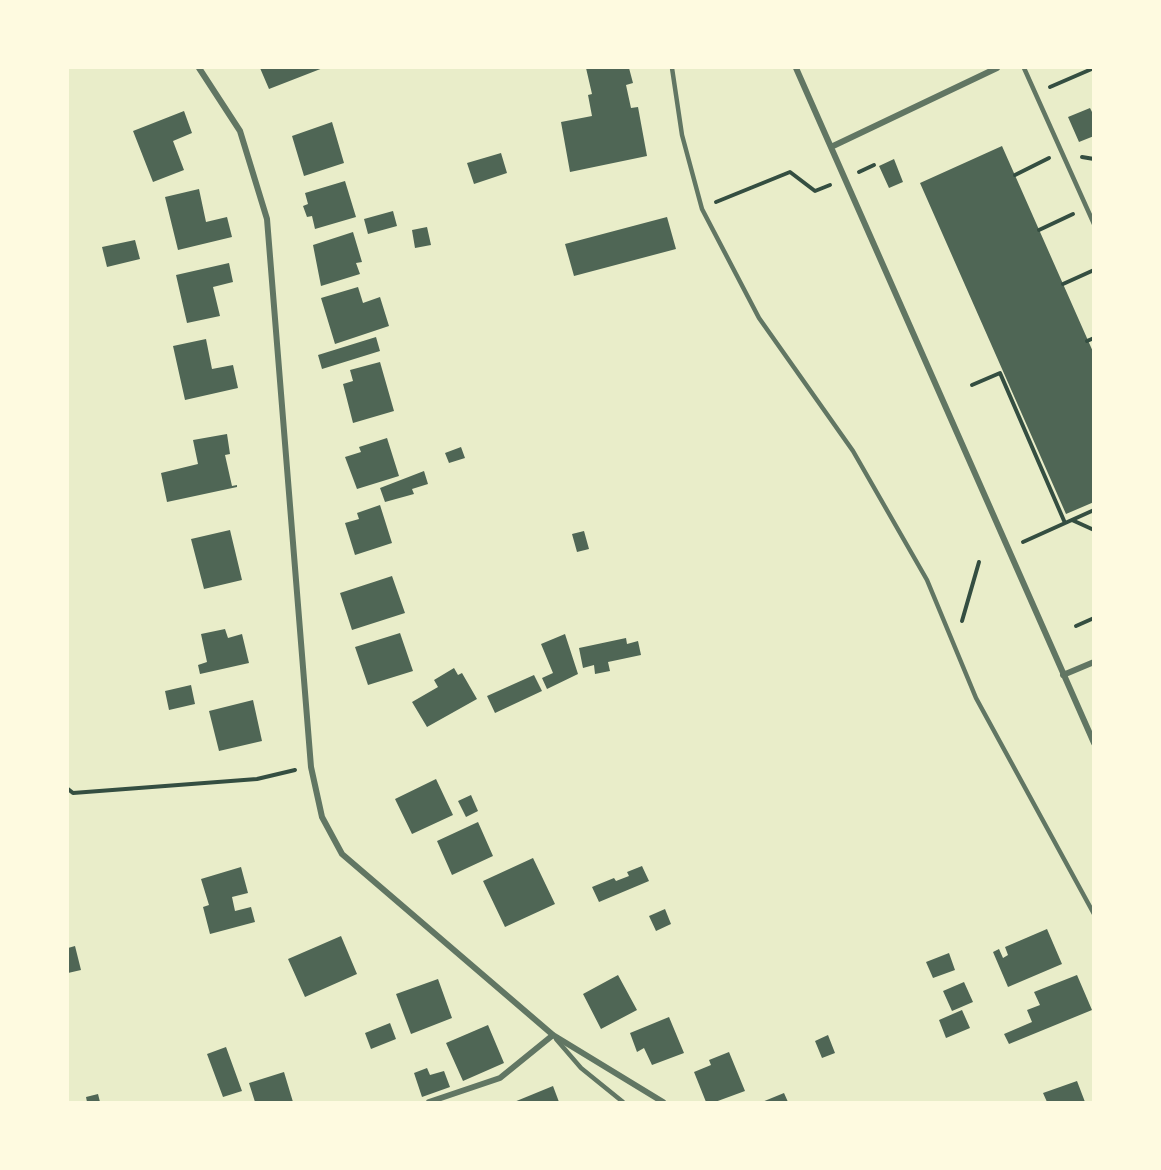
<!DOCTYPE html>
<html>
<head>
<meta charset="utf-8">
<style>
  body { margin:0 }
  #map { position:relative; width:1161px; height:1170px; overflow:hidden; background:#e9edc9; font-family:"Open Sans",sans-serif }
  canvas { display:block }
  .frame { position:absolute; inset:0; border:69px solid #fefae0; pointer-events:none }
</style>
</head>
<body>
<div id="map">
<canvas width="1161" height="1170"></canvas>
<div class="frame"></div>
</div>
<script>
const g = document.querySelector('canvas').getContext('2d');
g.lineJoin = 'round';
function fill(path, color) { g.fillStyle = color; g.fill(path, 'evenodd'); }
const shape = rows => new Path2D(rows.map(r => 'M' + r).join(''));
function trace(path, color, width, dash) { g.strokeStyle = color; g.lineWidth = width; g.lineCap = dash ? 'butt' : 'round'; g.setLineDash(dash || []); g.stroke(path); }
fill(shape([
  [260,68,323,68,269,89],
  [586,68,629,68,633,83,626,85,631,108,638,107,647,156,570,172,561,122,592,116,588,95,592,94],
  [1090,108,1094,116,1094,136,1079,142,1068,117],
  [184,111,192,133,173,141,184,170,153,182,133,131],
  [332,122,344,163,304,176,292,136],
  [1002,146,1094,354,1094,502,1066,514,920,183],
  [501,153,507,173,474,184,467,163],
  [894,159,903,182,889,188,879,166],
  [345,181,356,217,315,229,312,216,307,217,303,206,308,204,305,193],
  [199,189,206,222,227,217,232,237,178,250,165,197],
  [393,211,397,226,368,234,364,219],
  [667,217,676,249,574,276,565,244],
  [427,227,431,245,415,248,412,230],
  [353,232,362,262,356,263,360,274,321,286,313,245],
  [135,240,140,259,107,267,102,247],
  [229,263,233,282,213,287,220,316,187,323,176,275],
  [358,287,363,303,380,297,389,326,335,344,321,298],
  [376,337,380,351,322,369,318,355],
  [206,339,212,369,233,365,238,388,185,400,173,346],
  [380,362,394,411,353,423,343,384,353,381,350,370],
  [227,434,230,454,225,455,232,486,237,485,237,487,167,502,161,473,198,464,193,440],
  [387,438,399,476,357,489,345,457,361,452,359,447],
  [461,447,465,458,449,463,445,453],
  [424,471,428,484,412,489,414,494,385,502,380,488],
  [380,505,392,543,355,555,345,523,359,519,357,513],
  [230,530,242,580,204,589,191,539],
  [584,531,589,549,577,552,572,534],
  [392,576,405,613,352,630,340,593],
  [225,629,228,638,242,634,249,663,200,674,198,665,207,662,201,634],
  [400,633,413,671,368,685,355,647],
  [565,634,578,674,547,689,542,678,553,673,541,644],
  [626,638,627,644,638,641,641,655,608,662,610,671,595,674,594,665,583,668,579,648],
  [454,668,458,675,462,673,477,699,427,727,412,702,438,687,434,680],
  [534,675,542,691,495,713,487,696],
  [191,685,195,704,169,710,165,691],
  [253,700,262,741,219,751,209,711],
  [436,779,453,815,412,834,395,799],
  [471,795,478,811,466,817,458,801],
  [478,822,493,856,452,875,437,841],
  [533,858,555,904,505,927,483,881],
  [642,866,649,881,599,902,592,887,614,878,616,881,629,876,627,872],
  [241,867,248,893,232,897,235,911,251,907,255,922,210,934,203,907,209,905,201,879],
  [665,909,671,924,656,931,649,916],
  [1047,929,1062,964,1008,987,993,952,999,949,1003,958,1008,955,1005,947],
  [341,936,357,974,305,997,288,959],
  [75,946,81,970,68,973,68,948],
  [949,953,955,970,933,978,926,962],
  [618,975,637,1010,601,1029,583,994],
  [1077,975,1092,1010,1009,1044,1004,1034,1032,1022,1027,1010,1040,1005,1034,992],
  [438,979,452,1018,411,1034,396,994],
  [964,982,973,1002,952,1011,943,991],
  [962,1010,970,1028,946,1038,939,1020],
  [669,1017,684,1053,652,1065,644,1048,637,1052,630,1033],
  [390,1023,396,1039,371,1049,365,1033],
  [488,1025,504,1063,463,1081,446,1043],
  [828,1035,835,1053,822,1058,815,1041],
  [226,1047,242,1091,223,1097,207,1054],
  [729,1052,745,1091,715,1102,706,1102,694,1072,711,1065,709,1060],
  [427,1068,430,1075,444,1071,450,1087,422,1097,414,1073],
  [284,1072,293,1102,255,1102,249,1083],
  [1077,1081,1085,1102,1047,1102,1043,1093],
  [553,1086,559,1102,514,1102],
  [784,1093,788,1102,762,1102],
  [98,1094,100,1102,87,1102,86,1097]
]), '#4f6655');
trace(shape([
  [1050,87,1094,68],
  [1082,157,1094,159],
  [859,172,874,165],
  [1015,175,1049,158],
  [716,202,790,172,815,191,830,185],
  [1039,230,1073,214],
  [1063,284,1094,270],
  [1087,341,1094,338],
  [972,385,1000,373,1065,523],
  [1072,520,1094,530],
  [1023,542,1094,510],
  [962,621,979,562],
  [1076,626,1094,618],
  [68,789,73,793,257,779,295,770]
]), '#344e41', 4);
trace(shape([
  [672,68,682,135,702,209,759,318,853,451,927,580,976,698,1094,914],
  [1024,68,1094,224],
  [556,1039,581,1068,623,1102]
]), '#617663', 4.5);
trace(shape([
  [199,68,240,131,267,219,311,767,322,817,342,854,553,1035,663,1102],
  [796,68,1094,743],
  [831,147,997,68],
  [1063,675,1094,662],
  [429,1102,500,1078,553,1035]
]), '#617663', 6);
</script>
</body>
</html>
